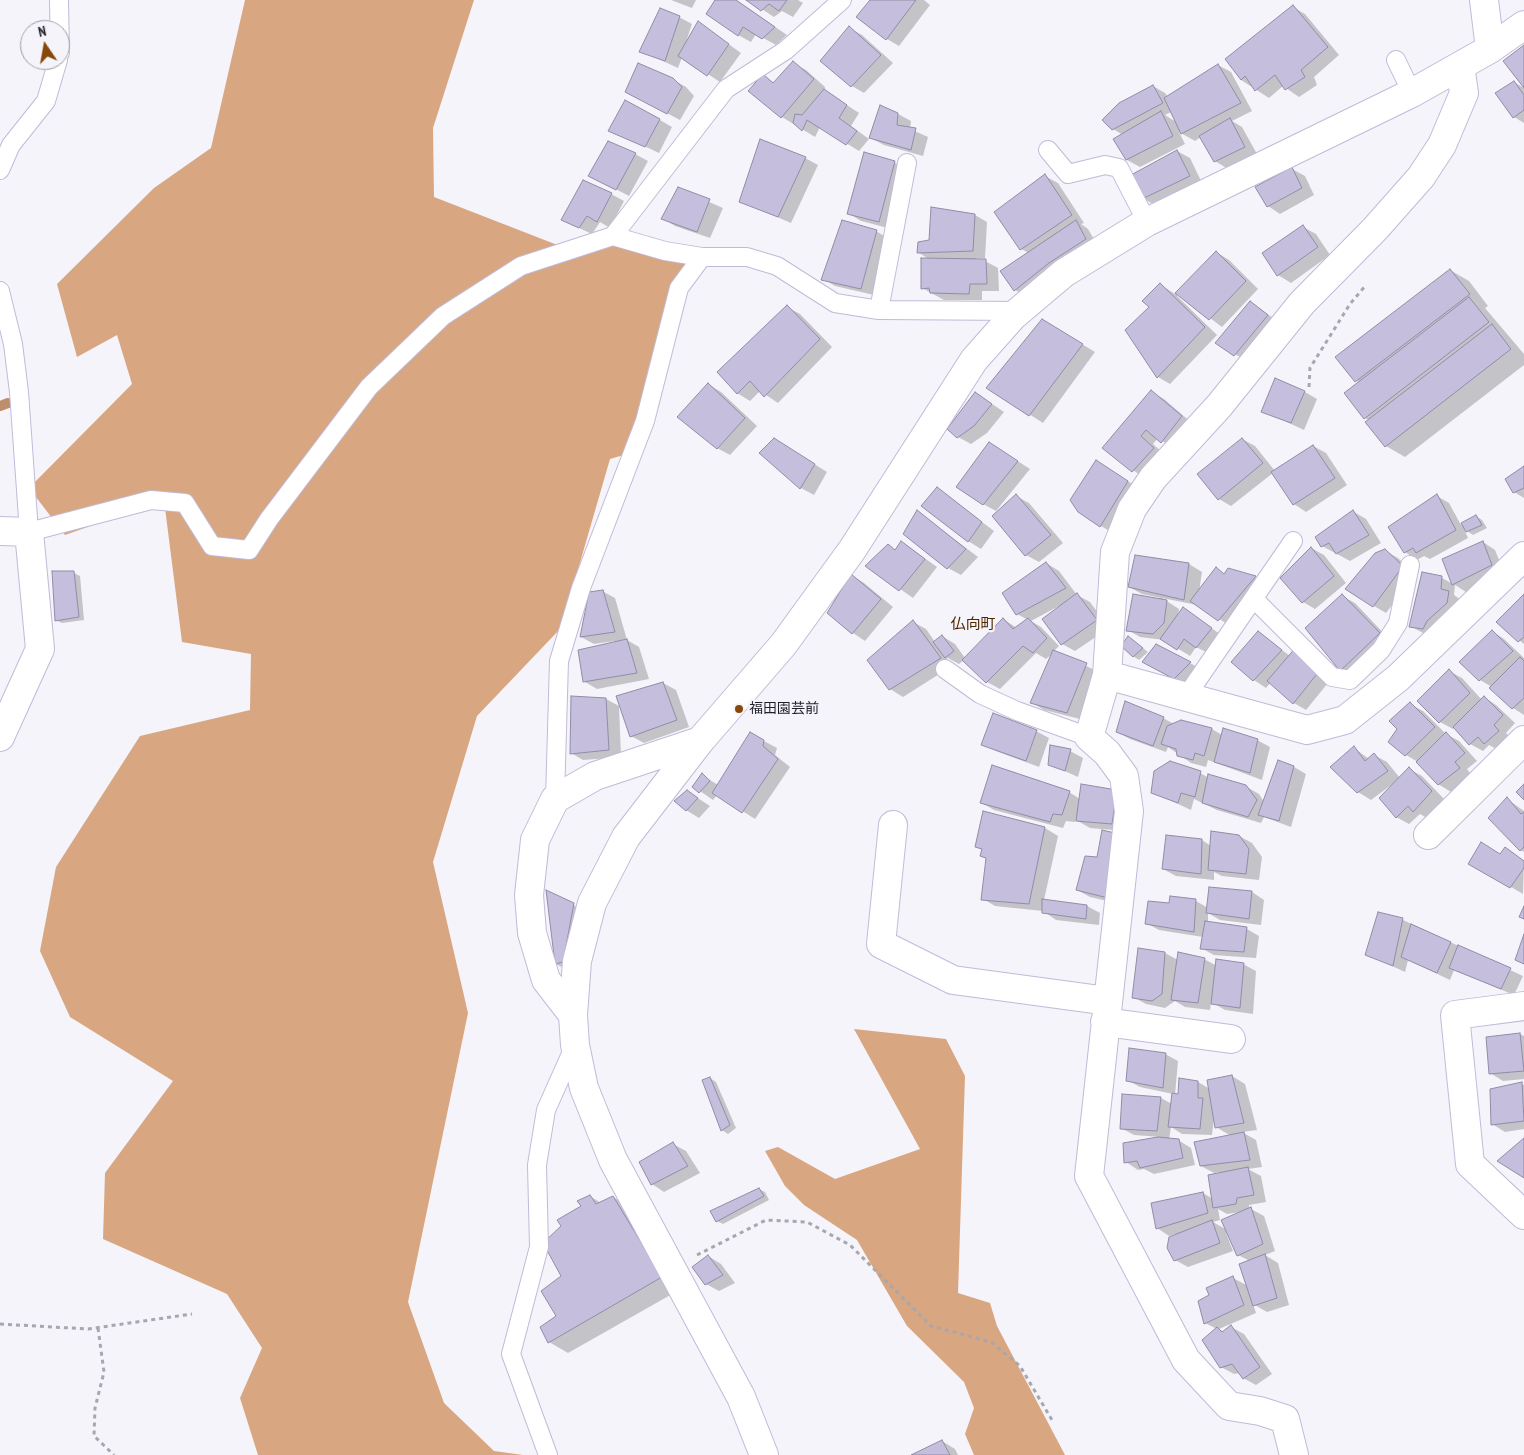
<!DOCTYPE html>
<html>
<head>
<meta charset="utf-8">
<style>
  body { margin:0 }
  #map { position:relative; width:1524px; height:1455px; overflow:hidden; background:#f5f4fa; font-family:"PT Sans Narrow",sans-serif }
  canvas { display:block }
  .north { position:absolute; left:20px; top:20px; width:50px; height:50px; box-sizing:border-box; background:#f5f4fa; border:1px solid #a19fa7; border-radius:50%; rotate:348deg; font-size:14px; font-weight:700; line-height:20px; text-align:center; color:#221f2a }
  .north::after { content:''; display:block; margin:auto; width:18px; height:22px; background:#87480b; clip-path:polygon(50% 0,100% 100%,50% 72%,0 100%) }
</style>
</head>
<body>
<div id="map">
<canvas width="1524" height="1455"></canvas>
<div class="north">N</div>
</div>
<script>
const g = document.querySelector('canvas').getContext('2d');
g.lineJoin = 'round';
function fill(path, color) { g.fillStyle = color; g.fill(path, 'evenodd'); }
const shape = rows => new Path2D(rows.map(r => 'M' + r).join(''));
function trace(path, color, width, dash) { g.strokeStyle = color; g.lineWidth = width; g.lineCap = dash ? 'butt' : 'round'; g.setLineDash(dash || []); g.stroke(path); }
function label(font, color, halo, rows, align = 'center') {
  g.font = font + ' "PT Sans Narrow","Noto Sans JP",sans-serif'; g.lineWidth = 4.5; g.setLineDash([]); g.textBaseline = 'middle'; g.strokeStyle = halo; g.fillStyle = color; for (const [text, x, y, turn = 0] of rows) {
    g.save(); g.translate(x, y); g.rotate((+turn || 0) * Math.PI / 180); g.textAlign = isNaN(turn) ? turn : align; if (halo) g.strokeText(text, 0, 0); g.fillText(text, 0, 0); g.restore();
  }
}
fill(shape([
  [245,0,474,0,433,128,434,197,560,246,594,240,695,248,644,449,610,459,561,628,477,716,433,862,468,1013,408,1302,444,1403,494,1451,523,1455,258,1455,240,1398,262,1348,227,1294,103,1239,105,1173,173,1081,70,1017,40,951,56,867,140,736,250,710,251,654,182,642,164,500,65,535,29,488,132,384,117,335,77,357,57,284,154,188,211,148],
  [854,1029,946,1039,965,1076,958,1293,990,1303,997,1326,1065,1455,974,1455,965,1434,974,1408,964,1382,907,1326,857,1240,804,1205,785,1186,765,1151,778,1147,835,1179,920,1149]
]), '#d8a681');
fill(shape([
  [671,0,696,0,692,8],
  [717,0,736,0,787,35,776,45,756,34,751,42,738,35],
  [748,0,798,0,803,3,793,17,782,11,774,17],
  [871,0,924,0,930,5,899,46,887,39],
  [1293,7,1305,14,1339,55,1314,77,1317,85,1299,97,1283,86,1269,98,1241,80],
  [679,17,692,24,686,42,699,23,741,53,720,82,682,57,678,68,641,51],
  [849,28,862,35,893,63,864,93,852,86],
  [793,63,806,70,825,87,824,90,859,113,851,126,869,139,859,151,820,127,815,137,782,117,763,76,775,83],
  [1218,65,1231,72,1252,111,1232,121,1242,127,1257,154,1228,169,1215,161,1201,137,1195,141,1179,132,1185,144,1140,167,1127,160,1123,135,1113,129,1153,86,1165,93,1168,97],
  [1171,112,1176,122,1165,115],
  [672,79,686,87,694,96,680,120,640,99],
  [1514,82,1524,88,1524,123,1514,117],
  [898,114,911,121,910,129,928,137,923,156,884,145,871,138],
  [660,120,672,127,659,153,610,130],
  [1177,151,1190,158,1202,183,1156,206,1143,198],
  [865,153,895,163,908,170,892,229,861,221,848,213],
  [635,154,648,161,629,196,602,182],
  [805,158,818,165,791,223,740,201],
  [1292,169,1305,176,1314,195,1280,214,1268,206],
  [1045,176,1058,183,1084,223,1081,224,1088,229,1098,246,1028,297,1015,290,1002,271,1029,253,1021,249],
  [679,189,723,208,710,238,675,226,662,218],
  [611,194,624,201,610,228,600,222,592,234,562,220],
  [975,215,987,222,985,258,976,258,976,260,985,261,998,268,999,291,982,291,982,300,944,300,922,288,930,260,918,252,930,241],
  [1303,227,1316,234,1330,255,1291,283,1278,275,1264,253],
  [876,231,889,239,874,295,835,286,823,279],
  [1216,252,1229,260,1258,289,1222,327,1178,294,1177,296,1217,335,1170,384,1158,377,1151,307,1161,285,1175,294],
  [1450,270,1469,281,1488,306,1485,308,1524,354,1524,365,1405,457,1386,446,1369,420,1365,418,1359,383,1337,357],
  [1251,302,1280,323,1248,362,1217,343],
  [787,307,800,314,832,347,778,403,760,391,750,401,737,393],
  [1042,320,1095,352,1043,423,988,388],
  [708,384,721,392,757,426,730,455,717,448],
  [1151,392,1164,399,1193,424,1174,449,1158,438,1153,444,1166,456,1145,479,1104,448],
  [1305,392,1317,399,1304,430,1263,411],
  [976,393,1004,412,987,433,971,444,958,437],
  [1242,439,1255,446,1275,471,1313,446,1326,453,1347,485,1306,512,1294,504,1273,473,1231,506,1219,499],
  [787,447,827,472,814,495,801,488,761,453],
  [1002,451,1030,469,996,511,983,504],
  [1524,467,1524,498,1514,492],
  [1109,469,1140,489,1113,533,1101,526],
  [937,488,994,531,981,549,968,541],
  [1016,496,1029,503,1063,543,1039,562,1026,555],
  [1437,496,1449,503,1461,525,1476,516,1482,520,1487,528,1473,535,1464,529,1468,538,1430,559,1424,556,1417,560,1405,552],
  [918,512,978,557,961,575,948,568],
  [1354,512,1366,519,1381,543,1350,561,1322,546],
  [902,542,937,567,913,598,867,566,888,546,896,551],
  [1483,542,1495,550,1504,572,1466,592,1455,585,1454,595,1461,600,1436,636,1423,633,1410,626,1442,578,1453,584],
  [1311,548,1324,555,1346,583,1315,609,1303,602],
  [1385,551,1398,558,1415,574,1386,613,1374,606],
  [1136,556,1189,564,1202,572,1199,592,1216,569,1225,574,1228,569,1255,577,1268,584,1232,627,1197,605,1162,598,1179,609,1178,616,1183,609,1223,636,1210,654,1196,647,1190,656,1164,640,1140,637,1128,630,1161,598,1142,594,1129,587],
  [1046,563,1059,571,1077,595,1090,602,1109,628,1075,651,1062,644,1059,606,1031,621,1041,627,1059,646,1054,651,1099,672,1080,719,1044,710,1032,703,1053,653,1046,659,1036,653,1000,689,987,682,964,660,959,664,946,657,952,666,903,697,890,689,913,622,926,629,935,642,942,636,955,644,965,658,1003,619,1017,628,1028,620,1017,614],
  [74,573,80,576,84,620,62,623,56,620],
  [851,575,864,583,893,607,865,641,853,633,828,613],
  [602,591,615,598,627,640,639,647,649,679,597,689,585,682,615,643,615,641,594,644,581,637],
  [1342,596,1355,603,1391,641,1353,677,1341,670],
  [1524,596,1524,644,1497,622],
  [1492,631,1504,639,1524,658,1524,715,1513,708,1492,687,1480,680],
  [1258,632,1290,656,1332,678,1306,710,1294,703,1271,682,1266,688,1254,680,1232,662],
  [1129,637,1148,652,1139,660,1133,656],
  [1157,645,1190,663,1203,670,1188,686,1156,669],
  [1449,671,1462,678,1482,700,1484,697,1496,705,1515,723,1506,733,1511,738,1498,750,1489,745,1483,751,1470,744,1455,727,1453,729,1440,722],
  [663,683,676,690,689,727,644,743,631,736],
  [606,699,619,706,621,757,583,760,571,753],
  [1410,704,1423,711,1446,734,1459,741,1477,761,1467,769,1472,776,1451,792,1438,784,1418,762,1406,755],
  [1163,718,1174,724,1212,729,1222,735,1257,740,1270,747,1262,780,1208,760,1206,767,1191,763,1168,747,1166,752,1130,739,1117,732],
  [1036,731,1049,738,1039,767,996,751,983,744],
  [751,734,777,748,775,755,790,767,755,819,717,795,713,800,694,787,702,775,718,785],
  [1354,748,1369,759,1374,755,1387,762,1400,778,1409,769,1422,776,1444,799,1427,818,1420,814,1409,824,1396,817,1394,783,1371,800,1358,792],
  [1070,751,1083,758,1078,777,1049,764],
  [1294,767,1306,774,1291,827,1264,817,1261,823,1217,810,1194,799,1191,810,1152,792,1200,773,1209,778,1245,786,1259,794,1264,802],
  [687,791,710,806,699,818,686,810],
  [1117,791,1125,831,1090,828,1076,820,1075,822,1066,821,1063,828,994,810,982,803,1069,792,1080,799],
  [1507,799,1524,811,1524,852,1520,850],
  [984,813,1045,828,1058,836,1044,900,1087,906,1100,913,1099,925,1056,920,1043,911,995,906,983,899,987,858,983,851,976,846],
  [1239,836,1252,843,1262,857,1259,880,1222,876,1214,872,1214,880,1176,876,1163,869,1202,840,1211,846],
  [1505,849,1524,861,1523,894,1470,863,1500,855],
  [1086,857,1120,904,1090,897,1077,890],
  [548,892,587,912,569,971,556,964],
  [1252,892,1264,900,1261,925,1220,920,1208,913,1208,923,1247,929,1259,936,1256,958,1214,955,1201,948,1203,937,1159,930,1146,923,1170,904,1196,901,1208,908],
  [1379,913,1403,920,1523,976,1514,995,1454,970,1450,980,1408,960,1405,972,1366,954],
  [1165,953,1178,960,1204,959,1217,966,1243,964,1256,971,1253,1014,1225,1010,1211,1002,1210,1010,1185,1007,1175,1001,1165,1008,1146,1004,1133,997],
  [1520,1034,1524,1036,1524,1079,1503,1081,1490,1073],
  [1165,1054,1178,1061,1175,1095,1180,1095,1198,1082,1210,1089,1232,1076,1245,1084,1257,1130,1242,1132,1256,1140,1262,1167,1248,1169,1261,1176,1266,1202,1249,1205,1249,1210,1251,1209,1264,1216,1275,1251,1265,1255,1278,1263,1289,1305,1267,1312,1253,1304,1256,1313,1219,1329,1224,1332,1231,1327,1244,1334,1272,1374,1256,1385,1243,1378,1240,1373,1234,1374,1221,1367,1217,1329,1205,1323,1211,1296,1233,1278,1248,1286,1250,1261,1238,1255,1228,1232,1226,1233,1233,1251,1188,1267,1175,1260,1175,1234,1169,1236,1157,1228,1203,1193,1213,1199,1221,1172,1214,1173,1201,1166,1231,1136,1216,1127,1214,1118,1212,1135,1182,1134,1171,1127,1169,1140,1178,1140,1191,1148,1195,1165,1154,1174,1144,1169,1138,1170,1126,1162,1161,1137,1134,1135,1121,1128,1161,1098,1172,1104,1173,1094,1140,1087,1127,1080],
  [1218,1209,1227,1214,1241,1212,1227,1230,1213,1222,1220,1220],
  [710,1078,716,1082,736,1128,728,1134,722,1130],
  [1521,1084,1524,1085,1524,1129,1505,1132,1492,1124],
  [673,1144,686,1151,700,1173,664,1192,652,1184],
  [759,1189,765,1192,769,1200,723,1224,717,1221],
  [590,1196,601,1203,613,1197,632,1208,681,1289,568,1353,549,1342,557,1316,563,1276,582,1206],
  [708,1256,721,1264,735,1283,719,1291,706,1284],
  [942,1441,955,1449,958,1455,913,1455]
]), '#0003');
trace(shape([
  [0,406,8,403]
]), '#be8d69', 10);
const building = shape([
  [715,0,736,0,775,27,762,39,743,27,738,36,706,14,715,0],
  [746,0,787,0,779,11,769,4,761,11,746,0],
  [870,0,916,0,886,40,856,17,870,0],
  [1293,5,1328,47,1301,70,1305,77,1285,90,1275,75,1255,91,1245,76,1241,80,1225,59,1293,5],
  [660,8,680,16,665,61,639,52,660,8],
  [698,21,729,44,707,76,678,56,698,21],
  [849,26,881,55,851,87,820,61,849,26],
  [1524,45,1524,88,1503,61,1524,45],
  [793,61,814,79,781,118,748,91,763,74,773,83,793,61],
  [638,63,673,78,682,87,667,114,625,92,638,63],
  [1218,64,1241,103,1181,134,1164,98,1218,64],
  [1514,81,1524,95,1524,110,1513,118,1495,93,1514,81],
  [1153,85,1163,103,1112,130,1102,120,1119,103,1153,85],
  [824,89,847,105,839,118,857,131,846,145,807,120,802,131,793,123,795,114,802,115,824,89],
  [625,100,660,119,645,147,608,131,625,100],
  [880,105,898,113,897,125,916,128,911,150,869,138,880,105],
  [1161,111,1173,136,1126,160,1113,139,1161,111],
  [1230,118,1245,147,1214,162,1199,136,1230,118],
  [760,139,806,157,778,217,739,202,760,139],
  [608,141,636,153,616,190,588,176,608,141],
  [1177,150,1190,176,1142,199,1131,175,1177,150],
  [864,152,895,161,879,222,847,214,864,152],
  [1292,167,1302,188,1267,207,1255,187,1292,167],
  [1045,174,1072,215,1020,250,994,212,1045,174],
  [583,180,612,193,597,222,587,216,579,228,561,220,583,180],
  [678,187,710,199,697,232,661,219,678,187],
  [931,207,975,214,973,251,917,253,918,242,929,240,931,207],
  [842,220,877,230,861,289,821,280,842,220],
  [1076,220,1086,239,1049,263,1014,291,1000,271,1076,220],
  [1303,225,1318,247,1277,276,1262,253,1303,225],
  [1216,251,1246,281,1209,320,1175,293,1216,251],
  [921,258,986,259,987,284,970,284,969,294,930,293,929,288,921,289,921,258],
  [1450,269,1470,294,1355,382,1335,357,1450,269],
  [1160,283,1205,327,1157,378,1125,330,1149,307,1142,301,1160,283],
  [1469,297,1489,322,1364,419,1344,393,1469,297],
  [1250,301,1268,315,1234,356,1215,343,1250,301],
  [787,305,820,339,764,397,750,381,737,394,717,372,787,305],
  [1042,319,1083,344,1029,416,986,388,1042,319],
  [1492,324,1511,349,1385,447,1365,422,1492,324],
  [1275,378,1305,391,1291,423,1261,412,1275,378],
  [708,383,745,418,717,449,677,417,708,383],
  [1151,390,1182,416,1161,443,1146,430,1141,436,1154,448,1132,472,1102,448,1151,390],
  [975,392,992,404,974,426,957,438,947,429,975,392],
  [774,438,815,464,800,489,759,453,774,438],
  [1242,438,1263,463,1218,500,1197,474,1242,438],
  [989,442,1018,461,983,505,956,487,989,442],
  [1313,445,1335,478,1293,505,1271,472,1313,445],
  [1096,460,1128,481,1100,527,1078,512,1070,500,1096,460],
  [1524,466,1524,488,1513,493,1505,479,1524,466],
  [937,487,982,522,968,542,921,506,937,487],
  [1016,494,1051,535,1025,556,992,516,1016,494],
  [1437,494,1456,530,1416,553,1413,548,1404,553,1388,527,1437,494],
  [917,510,966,549,947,569,903,534,917,510],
  [1353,510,1369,535,1336,554,1329,543,1321,547,1315,537,1353,510],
  [1476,515,1482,525,1466,532,1461,523,1476,515],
  [901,541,925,559,899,591,865,566,888,544,895,550,901,541],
  [1483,541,1492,565,1452,585,1442,559,1483,541],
  [1311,547,1334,576,1302,603,1280,578,1311,547],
  [1385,549,1403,566,1373,607,1345,589,1375,553,1385,549],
  [1135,555,1189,563,1184,600,1128,587,1135,555],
  [1046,562,1066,588,1016,615,1002,593,1046,562],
  [1216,567,1224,574,1228,568,1256,576,1218,621,1190,601,1216,567],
  [52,571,74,571,79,617,55,621,52,571],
  [1422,572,1442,576,1441,589,1449,591,1447,603,1427,621,1423,629,1409,627,1422,572],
  [851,574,881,599,852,634,827,613,851,574],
  [603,590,615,632,580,637,589,592,603,590],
  [1077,593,1097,620,1061,645,1042,619,1077,593],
  [1133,594,1167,600,1164,623,1153,634,1126,631,1133,594],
  [1342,594,1380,633,1340,671,1305,628,1342,594],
  [1524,594,1524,637,1518,642,1496,622,1524,594],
  [1183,607,1212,628,1196,648,1184,639,1177,650,1160,639,1183,607],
  [1003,618,1013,629,1028,618,1047,638,1033,653,1023,646,986,683,962,660,1003,618],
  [913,620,941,658,889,690,867,660,913,620],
  [1492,630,1513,651,1479,681,1459,662,1492,630],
  [1258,631,1282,650,1253,681,1231,662,1258,631],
  [942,635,954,651,945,658,933,642,942,635],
  [1128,636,1143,648,1133,657,1121,646,1128,636],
  [627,639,637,673,583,682,578,650,627,639],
  [1156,644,1191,662,1174,679,1142,662,1156,644],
  [1297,646,1320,670,1293,704,1267,681,1297,646],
  [1053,650,1087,663,1067,713,1030,703,1053,650],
  [1520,657,1524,661,1524,698,1512,709,1489,688,1520,657],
  [1449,669,1470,693,1439,723,1417,701,1449,669],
  [663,682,677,720,630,737,616,696,663,682],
  [571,696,606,698,609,750,570,754,571,696],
  [1484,696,1503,715,1494,725,1499,731,1484,744,1478,737,1469,745,1453,727,1484,696],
  [1125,701,1164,717,1153,746,1116,732,1125,701],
  [1410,702,1435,727,1405,756,1388,742,1397,729,1389,721,1410,702],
  [993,713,1037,730,1026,761,981,745,993,713],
  [1181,720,1212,728,1204,756,1195,753,1193,760,1177,756,1176,749,1161,744,1167,726,1181,720],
  [1223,728,1258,739,1250,773,1214,762,1223,728],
  [750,732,764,740,763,746,778,759,742,813,712,793,750,732],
  [1446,732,1465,753,1455,762,1460,768,1438,785,1416,762,1446,732],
  [1050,745,1071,749,1065,771,1048,765,1050,745],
  [1354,746,1365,761,1374,753,1388,771,1357,793,1330,767,1354,746],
  [1278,760,1294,766,1279,821,1258,815,1278,760],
  [1170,761,1201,771,1195,797,1181,793,1178,803,1151,793,1154,771,1170,761],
  [992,765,1070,791,1062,815,1053,814,1050,822,980,803,992,765],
  [1409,767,1432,791,1413,812,1408,806,1396,818,1379,798,1409,767],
  [702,773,710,781,699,793,692,787,702,773],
  [1208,774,1246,785,1257,800,1248,817,1202,803,1208,774],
  [1081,784,1117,790,1112,824,1076,821,1081,784],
  [1524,784,1524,800,1516,792,1524,784],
  [687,790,698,798,686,811,674,801,687,790],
  [1507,797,1521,814,1524,812,1524,847,1520,851,1488,818,1507,797],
  [983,811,1045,827,1029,904,981,900,986,858,980,856,982,849,975,847,983,811],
  [1102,830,1115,833,1108,898,1076,890,1085,856,1097,857,1102,830],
  [1211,831,1239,835,1249,849,1246,874,1208,870,1211,831],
  [1166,835,1202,839,1201,874,1162,869,1166,835],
  [1481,842,1500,854,1505,847,1524,861,1524,868,1510,888,1468,864,1481,842],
  [1209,887,1252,891,1249,919,1206,913,1209,887],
  [546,890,574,903,563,962,555,964,546,890],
  [1170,896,1196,899,1194,932,1145,924,1148,901,1169,903,1170,896],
  [1042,899,1087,905,1086,919,1042,913,1042,899],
  [1524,906,1524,919,1519,917,1524,906],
  [1378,912,1403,918,1393,966,1365,955,1378,912],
  [1205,921,1247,927,1244,952,1200,949,1205,921],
  [1411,924,1451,942,1437,973,1401,957,1411,924],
  [1524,934,1524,964,1515,960,1524,934],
  [1458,945,1511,968,1501,989,1449,968,1458,945],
  [1138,948,1165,952,1162,994,1152,1001,1132,998,1138,948],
  [1178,952,1205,958,1198,1003,1171,1000,1178,952],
  [1216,959,1244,963,1240,1008,1211,1004,1216,959],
  [1520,1033,1524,1071,1489,1074,1486,1037,1520,1033],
  [1129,1048,1166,1053,1163,1088,1126,1081,1129,1048],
  [1232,1075,1244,1123,1215,1128,1207,1080,1232,1075],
  [710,1077,730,1125,721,1131,702,1080,710,1077],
  [1179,1078,1198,1081,1198,1098,1203,1098,1200,1129,1168,1127,1172,1093,1178,1094,1179,1078],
  [1522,1082,1524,1121,1491,1125,1490,1089,1522,1082],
  [1122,1094,1161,1097,1157,1131,1120,1129,1122,1094],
  [1244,1132,1250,1160,1200,1166,1194,1142,1244,1132],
  [1158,1137,1179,1139,1183,1158,1140,1168,1137,1161,1124,1163,1123,1143,1158,1137],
  [1524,1138,1524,1178,1497,1161,1524,1138],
  [673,1142,688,1166,651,1185,639,1162,673,1142],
  [1248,1167,1254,1195,1237,1198,1236,1204,1213,1208,1208,1175,1248,1167],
  [759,1188,764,1196,716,1222,710,1211,759,1188],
  [1203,1192,1208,1213,1156,1229,1151,1203,1203,1192],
  [590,1195,596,1204,613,1196,662,1277,548,1343,540,1327,556,1316,541,1291,561,1276,543,1243,561,1226,557,1220,581,1206,577,1201,590,1195],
  [1251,1207,1263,1244,1237,1256,1221,1220,1251,1207],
  [1212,1220,1220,1243,1174,1261,1167,1248,1169,1237,1212,1220],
  [1265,1254,1277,1298,1253,1306,1239,1264,1265,1254],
  [708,1255,723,1275,705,1285,692,1267,708,1255],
  [1233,1276,1244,1305,1204,1324,1198,1301,1209,1295,1206,1288,1233,1276],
  [1231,1325,1260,1367,1243,1379,1232,1364,1220,1368,1202,1340,1217,1327,1222,1332,1231,1325],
  [942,1440,950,1455,911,1455,942,1440]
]);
fill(building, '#c5bfdd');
trace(building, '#918ba8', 1);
const service = shape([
  [59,0,60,53],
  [1396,60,1412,93],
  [1048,150,1068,174,1105,165,1119,168,1147,222],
  [0,170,11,145,46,101,58,60],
  [613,236,665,251,702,257,747,257,777,266,835,303,879,310,1018,311],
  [0,291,13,344,19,392,29,532,151,500,185,503,212,546,249,550,269,519,369,387,443,316,521,266,613,236,726,89,786,50,842,0],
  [879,310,907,163],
  [1254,599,1332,677,1350,680,1381,650,1398,623,1410,565],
  [945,669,980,694,1017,711,1089,737],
  [1185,698,1293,541],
  [555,799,559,661,581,588,645,421,679,288,702,257],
  [548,1455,511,1354,539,1247,537,1165,546,1110,575,1045]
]);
const minor = shape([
  [1484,0,1490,49],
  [0,531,29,532,40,649,0,737],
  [1107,675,1307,730,1345,720,1398,678,1524,556],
  [893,825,881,944,953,980,1108,1001],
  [1428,835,1524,740],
  [1524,1006,1455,1015,1470,1164,1524,1215],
  [573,1015,546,980,532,933,529,895,535,840,555,799,595,776,700,741],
  [1105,1022,1231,1039],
  [764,1455,741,1397,613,1160,584,1088,575,1045,573,1015,577,961,592,903,626,837,700,741,783,645,852,550,974,360,1013,316,1064,273,1147,222,1412,93,1490,49,1524,25],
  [1294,1455,1285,1419,1260,1411,1229,1406,1186,1360,1089,1176,1129,811,1124,776,1107,753,1089,737,1107,675,1115,552,1132,509,1153,478,1219,406,1302,303,1375,229,1421,177,1442,145,1464,93,1460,66]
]);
trace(service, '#c1bad8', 20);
trace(minor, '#c1bad8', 30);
trace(shape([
  [1309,387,1310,368,1350,304,1366,285],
  [697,1255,766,1220,807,1222,850,1245,931,1326,991,1342,1020,1366,1052,1420],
  [0,1324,88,1329,192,1314],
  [98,1328,104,1372,95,1408,94,1436,114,1455]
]), '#a8a6ae', 3, [4, 4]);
trace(service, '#fff', 18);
trace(minor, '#fff', 28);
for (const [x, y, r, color] of [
  [739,709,5,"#87480b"]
]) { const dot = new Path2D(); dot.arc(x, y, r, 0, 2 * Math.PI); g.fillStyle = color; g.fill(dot); trace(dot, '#f5f4fa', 2); }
label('14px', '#221f2a', '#f5f4fa', [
  ["福田園芸前",749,709]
], 'left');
label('15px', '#502600', '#f5f4fa', [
  ["仏向町",973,625]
]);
</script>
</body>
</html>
